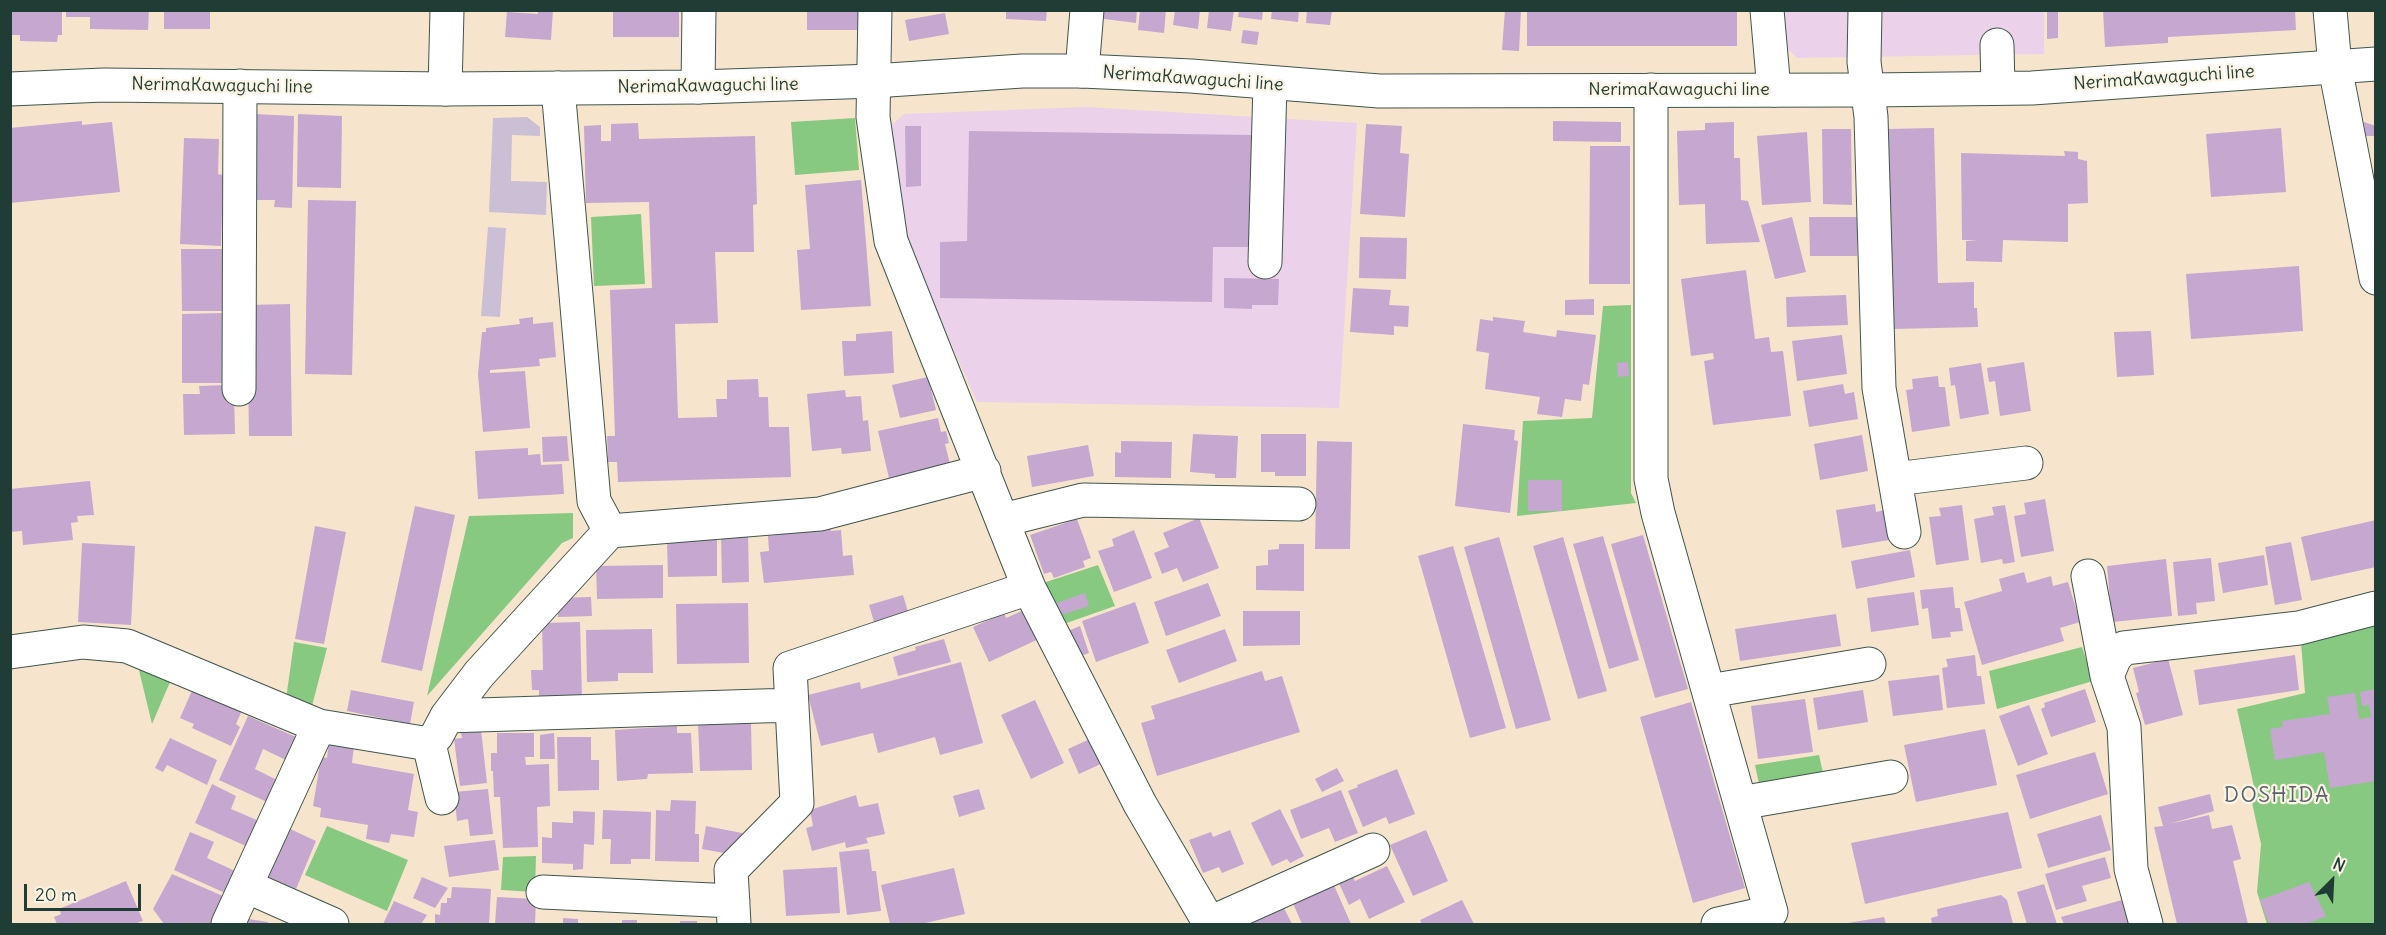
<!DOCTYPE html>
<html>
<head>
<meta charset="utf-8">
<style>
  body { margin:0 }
  #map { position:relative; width:2386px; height:935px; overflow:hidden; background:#f6e5cc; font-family:Delius,sans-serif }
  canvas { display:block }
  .frame { position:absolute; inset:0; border:12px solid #1f3d34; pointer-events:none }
  .north { position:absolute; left:2302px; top:851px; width:60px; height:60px; -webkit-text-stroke:4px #fcf5e5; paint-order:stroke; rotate:24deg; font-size:16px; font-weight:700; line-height:24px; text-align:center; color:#1f3d34 }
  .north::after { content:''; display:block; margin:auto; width:21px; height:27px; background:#1f3d34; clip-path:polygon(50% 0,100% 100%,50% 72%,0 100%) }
  .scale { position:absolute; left:24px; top:884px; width:117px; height:27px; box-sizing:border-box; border:3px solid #1f3d34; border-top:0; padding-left:8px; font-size:18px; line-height:21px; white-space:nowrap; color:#1f3d34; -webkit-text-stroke:4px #fcf5e5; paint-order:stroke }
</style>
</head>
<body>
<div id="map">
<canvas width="2386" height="935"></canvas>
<div class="frame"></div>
<div class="north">N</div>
<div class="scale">20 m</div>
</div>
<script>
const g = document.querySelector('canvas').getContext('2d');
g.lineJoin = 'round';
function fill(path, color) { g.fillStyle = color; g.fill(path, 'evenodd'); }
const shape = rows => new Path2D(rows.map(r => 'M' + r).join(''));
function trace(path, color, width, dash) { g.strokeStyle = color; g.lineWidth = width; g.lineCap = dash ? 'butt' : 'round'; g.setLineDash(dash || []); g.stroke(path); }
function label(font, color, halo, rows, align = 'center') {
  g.font = font + ' Delius,sans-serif'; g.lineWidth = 4.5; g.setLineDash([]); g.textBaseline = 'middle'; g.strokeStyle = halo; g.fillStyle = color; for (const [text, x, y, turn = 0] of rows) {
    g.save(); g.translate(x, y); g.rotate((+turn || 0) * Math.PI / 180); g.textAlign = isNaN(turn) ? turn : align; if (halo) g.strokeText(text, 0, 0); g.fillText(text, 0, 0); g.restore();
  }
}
fill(shape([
  [1782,11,2044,11,2044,54,1797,58,1785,46],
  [1086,107,1357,123,1339,408,977,402,904,238,886,130,904,114]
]), '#ecd1ea');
fill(shape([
  [527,117,540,127,540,136,512,135,511,181,547,182,546,215,489,212,493,118],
  [488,227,506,228,500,317,481,316]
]), '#cbbfd5');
fill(shape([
  [855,118,859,170,795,175,791,122],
  [641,214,645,284,594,286,591,217],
  [1631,305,1631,493,1636,503,1517,516,1523,421,1592,418,1603,306],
  [573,513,573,538,562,543,427,696,469,516],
  [1098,565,1115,606,1061,625,1043,583],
  [2375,622,2375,924,2267,924,2257,892,2261,844,2251,798,2256,796,2237,709,2305,693,2301,642],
  [294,642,327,648,311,710,286,699],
  [2082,647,2093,681,1997,709,1989,671],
  [136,658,173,675,152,724],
  [1819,755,1825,782,1761,793,1755,765],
  [327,826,408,860,387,911,305,875],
  [536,856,535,892,501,890,503,857]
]), '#87c981');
fill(shape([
  [10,10,62,10,62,35,58,35,57,42,20,41,20,35,10,35],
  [66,10,149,10,148,30,90,29,90,17,66,17],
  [164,10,210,10,210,29,164,29],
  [538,10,553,10,551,40,505,37,507,12,538,14],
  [613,10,679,10,679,37,613,37],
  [807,10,860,10,860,30,807,30],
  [1006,10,1047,10,1046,21,1006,19],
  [1098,10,1137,10,1136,23,1097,18],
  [1140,10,1166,10,1164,33,1138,30],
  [1175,10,1200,10,1198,29,1173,25],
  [1209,10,1234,10,1231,31,1207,28],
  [1239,10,1263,10,1262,20,1238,17],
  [1272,10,1299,10,1298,22,1271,19],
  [1307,10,1332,10,1330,25,1306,23],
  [1505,10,1521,10,1519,51,1502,50],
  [1527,10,1737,10,1737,46,1527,46],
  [2047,10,2058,10,2058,38,2047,39],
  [2103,10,2295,10,2296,30,2168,37,2168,43,2105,47],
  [945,13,949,34,909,41,905,20],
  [1243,30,1259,32,1257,45,1241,43],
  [255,114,294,116,292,208,274,207,275,200,252,200],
  [298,114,342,116,341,188,297,187],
  [82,121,82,125,112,122,120,192,10,203,10,128],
  [1553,121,1621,122,1621,142,1553,141],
  [1734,122,1734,158,1740,158,1741,200,1748,201,1760,242,1706,244,1705,204,1679,205,1677,131,1705,130,1705,123],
  [2364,122,2376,126,2376,136,2365,136],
  [638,123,639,139,755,136,757,204,753,205,754,252,715,252,718,323,675,324,678,418,717,417,716,399,727,399,727,380,758,379,759,397,768,397,769,427,789,427,791,477,618,482,617,462,608,462,607,436,615,436,610,290,652,288,649,202,586,203,584,126,601,125,601,141,611,141,611,124],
  [1366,124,1402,126,1400,153,1409,154,1405,217,1360,214],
  [905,126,921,126,921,186,906,187],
  [1934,128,1938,283,1974,282,1974,308,1977,308,1978,327,1893,329,1888,129],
  [2281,128,2286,192,2211,197,2206,134],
  [1822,129,1851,129,1852,205,1823,204],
  [969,131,1252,135,1251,247,1213,247,1212,302,940,298,940,242,967,241],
  [1807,132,1811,202,1762,205,1757,136],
  [184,138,219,139,218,174,223,175,221,246,180,244],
  [1590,146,1630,146,1630,284,1589,284],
  [2064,151,2078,152,2078,159,2087,161,2088,203,2068,204,2068,242,2003,240,2002,262,1966,261,1966,241,1978,240,1962,240,1961,153,2065,156],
  [861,180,871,306,801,310,797,250,810,249,805,185],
  [308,200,356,201,352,375,305,374],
  [1792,217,1806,272,1775,279,1761,225],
  [1809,217,1857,217,1857,256,1810,256],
  [1360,237,1407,238,1406,279,1359,278],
  [181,249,222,249,222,311,182,311],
  [2299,266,2303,331,2191,339,2186,274],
  [1746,270,1755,339,1769,337,1771,352,1783,351,1791,416,1713,425,1704,361,1714,359,1713,353,1691,356,1681,279],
  [1224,278,1279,279,1278,305,1252,305,1252,309,1224,308],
  [1353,288,1391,290,1389,305,1409,306,1408,327,1394,326,1394,335,1350,332],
  [1846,295,1848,325,1787,327,1786,297],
  [1594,299,1594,315,1565,315,1565,300],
  [290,304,292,436,249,436,247,305],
  [225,313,226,383,182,383,182,314],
  [533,317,533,324,553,322,556,357,539,359,540,366,490,370,490,373,525,371,530,428,483,432,478,374,482,332,486,332,486,328,520,324,519,319],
  [1493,317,1525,321,1523,332,1556,337,1557,330,1596,335,1589,385,1583,384,1581,401,1565,399,1562,417,1537,414,1540,397,1485,389,1489,353,1476,351,1480,319,1493,321],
  [892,331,894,373,844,376,842,341,856,341,856,334],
  [2151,331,2154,375,2117,377,2114,332],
  [1842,335,1847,374,1797,381,1792,341],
  [1628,362,1629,376,1618,377,1617,363],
  [2024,362,2031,411,2000,416,1995,381,1989,382,1987,368],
  [1981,363,1989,414,1960,419,1955,385,1951,386,1949,368],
  [1938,376,1939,387,1945,387,1950,426,1912,432,1906,390,1913,389,1912,379],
  [928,377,936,410,900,418,892,385],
  [1843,384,1845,394,1854,392,1858,419,1809,427,1803,391],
  [226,385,234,394,235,434,184,435,183,394,200,394,199,386],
  [845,390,846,397,861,396,863,421,868,420,871,451,842,454,841,448,812,451,807,394],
  [938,418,941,432,946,431,949,443,945,444,950,464,889,478,878,431],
  [1463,424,1515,430,1514,440,1518,441,1510,513,1455,506],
  [1193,434,1238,436,1236,478,1215,478,1215,474,1190,472],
  [1261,434,1306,434,1306,476,1275,476,1275,472,1261,472],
  [1862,435,1868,471,1820,480,1814,444],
  [567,436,569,461,543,462,542,437],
  [1121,441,1172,442,1171,478,1115,477,1115,452,1121,453],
  [1317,441,1352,442,1350,549,1315,549],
  [1088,445,1094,476,1032,487,1027,456],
  [528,448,528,455,540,454,541,465,562,464,564,494,478,499,475,451],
  [1528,480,1562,480,1562,511,1528,511],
  [90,481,94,515,77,516,78,522,71,523,73,540,23,545,22,531,10,532,10,489],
  [2045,499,2054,551,2021,557,2014,516,2026,514,2024,503],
  [1875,504,1876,512,1884,510,1889,540,1842,548,1836,510],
  [1962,505,1969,560,1936,565,1929,517,1941,516,1939,508],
  [2005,505,2015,562,2003,564,2002,559,1981,563,1974,519,1994,515,1992,507],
  [415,506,455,515,422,671,381,662],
  [1199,518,1219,568,1183,582,1177,568,1162,574,1154,553,1169,547,1163,533],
  [1077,519,1091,558,1083,561,1085,567,1054,578,1051,572,1044,574,1030,535],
  [2376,520,2376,567,2311,581,2301,537],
  [315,526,346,532,324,644,295,639],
  [831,526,831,531,841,530,843,556,852,555,854,575,764,583,760,552,769,551,768,536,777,535,777,531],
  [1134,530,1152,578,1114,592,1098,551,1114,546,1112,539],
  [721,533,748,533,749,582,722,583],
  [1643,535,1688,689,1655,698,1611,544],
  [1603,536,1639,660,1609,669,1573,544],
  [1499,537,1551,720,1516,729,1464,547],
  [1563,537,1607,691,1578,699,1533,546],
  [667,539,717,539,717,576,668,577],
  [2291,542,2302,600,2275,605,2265,547],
  [82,543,135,546,131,625,78,622],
  [1279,544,1304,544,1304,591,1256,590,1256,566,1268,565,1268,550,1279,549],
  [1453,546,1506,728,1470,738,1418,556],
  [1910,550,1915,577,1856,589,1851,561],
  [2264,555,2268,585,2223,593,2218,563],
  [2211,558,2215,601,2196,603,2197,614,2178,616,2173,562],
  [2166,559,2172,616,2112,622,2107,566],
  [663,565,663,598,597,599,596,566],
  [2024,572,2027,583,2051,576,2053,586,2068,582,2080,622,2060,628,2064,641,1982,665,1964,602,2002,591,1999,579],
  [1208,583,1221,616,1166,636,1154,602],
  [1953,587,1955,608,1960,608,1963,631,1950,632,1951,637,1932,639,1928,608,1922,609,1920,590],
  [1914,592,1919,625,1871,632,1867,598],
  [1085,593,1089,606,1058,616,1054,604],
  [903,595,911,622,877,632,869,605],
  [591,597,592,616,558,617,557,598],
  [1135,602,1149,643,1096,662,1082,621],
  [748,603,749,663,677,664,676,604],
  [1024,610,1041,638,989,662,973,627,1004,613,1006,618],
  [1243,611,1300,611,1300,645,1243,646],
  [1836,614,1841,646,1740,661,1735,629],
  [580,622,582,698,539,699,539,690,532,690,531,670,543,670,542,623],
  [1080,626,1089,653,1078,657,1068,631],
  [652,629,653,673,618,673,618,681,587,682,586,630],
  [1225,629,1237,661,1179,683,1166,650],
  [944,639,951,662,898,676,893,657,916,650,915,647],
  [1975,655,1977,676,1981,676,1985,704,1947,708,1942,668,1948,667,1946,659],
  [2295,655,2299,690,2199,705,2194,670],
  [2168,659,2183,715,2145,725,2136,693,2139,692,2133,668],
  [961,662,983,743,940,755,935,737,878,753,873,733,821,746,808,695,860,682,861,689],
  [1262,671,1265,681,1282,676,1300,732,1157,776,1141,723,1155,719,1151,706],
  [1939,675,1943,710,1893,716,1888,681],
  [194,686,243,708,236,724,240,727,231,746,192,728,194,724,180,718],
  [2085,689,2096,722,2051,737,2041,709,2045,707,2044,703],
  [2376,689,2376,781,2330,788,2324,752,2275,760,2270,729,2283,727,2282,721,2330,714,2327,697,2355,693,2359,719,2371,717,2369,705,2362,706,2360,692],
  [351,690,414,702,410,724,347,711],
  [1863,690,1868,722,1818,730,1813,698],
  [1805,699,1813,752,1758,759,1751,706],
  [1035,700,1064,763,1031,779,1001,715],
  [1691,702,1745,888,1693,903,1640,717],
  [2029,705,2048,754,2018,766,1999,716],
  [248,716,296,737,286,760,263,749,255,769,277,780,267,802,219,780],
  [751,722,752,770,700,771,698,723],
  [677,726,677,733,691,733,693,773,648,774,647,779,617,781,615,730],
  [1985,729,1997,785,1916,802,1904,745],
  [481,730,487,783,460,786,454,739,462,738,461,733],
  [497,733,534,733,534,757,525,757,526,765,549,764,550,806,537,807,538,847,503,848,500,797,494,797,493,771,491,771,491,753,497,753],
  [554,733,555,759,540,759,540,735],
  [557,737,591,737,591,760,599,760,599,790,558,791],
  [170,738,217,760,207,785,167,765,163,772,155,768],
  [1092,738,1103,763,1079,774,1068,749],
  [329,742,354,746,352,763,414,774,408,810,418,812,414,837,391,834,389,843,366,839,368,825,320,817,321,808,313,806,321,757,327,758],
  [2095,752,2108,794,2030,819,2016,775],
  [1337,768,1344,781,1322,792,1315,779],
  [1397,769,1415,814,1389,824,1386,817,1363,827,1348,791,1358,787,1357,785],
  [212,784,236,796,231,809,259,821,248,847,195,823],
  [488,789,493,834,470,836,468,819,457,821,454,792],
  [979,789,985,809,959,817,953,796],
  [1341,790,1358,833,1335,842,1329,828,1301,839,1290,810],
  [2210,794,2214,811,2169,824,2209,815,2212,829,2232,825,2241,859,2233,861,2248,924,2177,924,2154,827,2163,826,2158,807],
  [856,795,859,807,878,803,885,834,866,838,868,843,846,848,845,842,812,851,806,828,813,826,810,810],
  [671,800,696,801,695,834,699,834,699,862,655,861,656,810,670,811],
  [1280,809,1304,856,1290,863,1287,859,1272,866,1251,823],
  [603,810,651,812,650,859,631,859,631,864,610,864,611,839,602,839],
  [573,811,595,812,594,845,584,844,583,869,573,870,573,864,542,863,542,837,552,838,552,822,573,823],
  [2008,812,2022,868,1865,904,1851,843],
  [2101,815,2111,850,2048,868,2037,834],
  [706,826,747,834,729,854,702,849],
  [288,828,316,841,296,889,266,876],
  [1230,830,1244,864,1222,873,1219,867,1203,873,1189,840,1211,832,1213,837],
  [1426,830,1448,881,1413,896,1390,845],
  [190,832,214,842,207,858,235,871,225,893,174,870],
  [495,840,499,870,449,877,444,846],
  [869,849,872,871,876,871,881,911,847,915,839,852],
  [2105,857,2111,878,2082,886,2087,901,2056,910,2045,874],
  [1387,866,1405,902,1369,919,1360,899,1349,905,1337,879,1351,873,1355,881],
  [837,867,840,913,786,916,783,870],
  [954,868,965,914,921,924,890,924,881,885],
  [172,874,223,896,216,924,164,924,153,909],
  [422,877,448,888,435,908,413,898],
  [126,881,143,921,133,924,57,924,54,917,61,914,59,909],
  [2309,882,2326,916,2306,924,2269,924,2260,900],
  [1333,883,1351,924,1302,924,1292,901],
  [2044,884,2057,924,2027,924,2017,892],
  [452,887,491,889,489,924,435,924,435,914,440,915,441,903,447,903,447,898,451,898],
  [2001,895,2007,900,2013,924,1932,924,1931,918,1938,916,1937,909],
  [497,897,536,899,535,924,495,924],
  [1462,900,1474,924,1422,924,1420,920],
  [2122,900,2129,924,2064,924,2061,917],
  [394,901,427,915,421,924,383,924],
  [1283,906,1292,924,1243,924],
  [1884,917,1886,924,1848,924,1848,923],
  [242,918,268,922,268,924,241,924],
  [563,918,578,919,578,924,563,924],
  [622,920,637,920,637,924,622,924],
  [680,921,697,921,697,924,680,924]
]), '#c6a7d0');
const minor = shape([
  [875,10,873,117,891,241,1029,588,1140,804,1210,924],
  [1767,10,1774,90],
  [1865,10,1864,62,1871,117,1879,388,1904,532],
  [2330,10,2335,67,2376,278],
  [1997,45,1998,88],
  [1082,71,1087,10],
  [698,87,699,10],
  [445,89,447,10],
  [1651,90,1651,479,1658,513,1771,912,1718,924],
  [1265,262,1270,84],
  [239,389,240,86],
  [1895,479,2026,463],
  [1003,520,1083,500,1299,504],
  [610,531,820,514,984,471],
  [2088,576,2107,676],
  [10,652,83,642,127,646,319,726,429,744,437,735,447,716,479,674,610,531,594,501,558,88],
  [1709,691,1869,664],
  [447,716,792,705],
  [429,744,442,798],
  [1740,803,1891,777],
  [246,886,332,924],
  [543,892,733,901],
  [1210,923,1373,850],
  [228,924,319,726],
  [734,924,731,870,797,803,790,668,1029,588],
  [2146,924,2131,869,2124,727,2107,676,2115,657,2124,648,2299,628,2376,608]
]);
const major = shape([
  [10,89,104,85,445,89,698,87,874,81,1022,71,1082,71,1191,76,1379,91,1869,90,2032,88,2376,64]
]);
trace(minor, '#3f564b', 35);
trace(major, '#3f564b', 35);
trace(minor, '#fff', 33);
trace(major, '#fff', 33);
label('18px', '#1f3d34', '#fcf5e5', [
  ["NerimaKawaguchi line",2164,78,-4],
  ["NerimaKawaguchi line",1193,79,4],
  ["NerimaKawaguchi line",222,86,1],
  ["NerimaKawaguchi line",708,86,-1],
  ["NerimaKawaguchi line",1679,90]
]);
g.letterSpacing = '1.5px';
label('21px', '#59626b', '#fcf5e5', [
  ["DOSHIDA",2277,796]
]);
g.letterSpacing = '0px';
</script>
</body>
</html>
